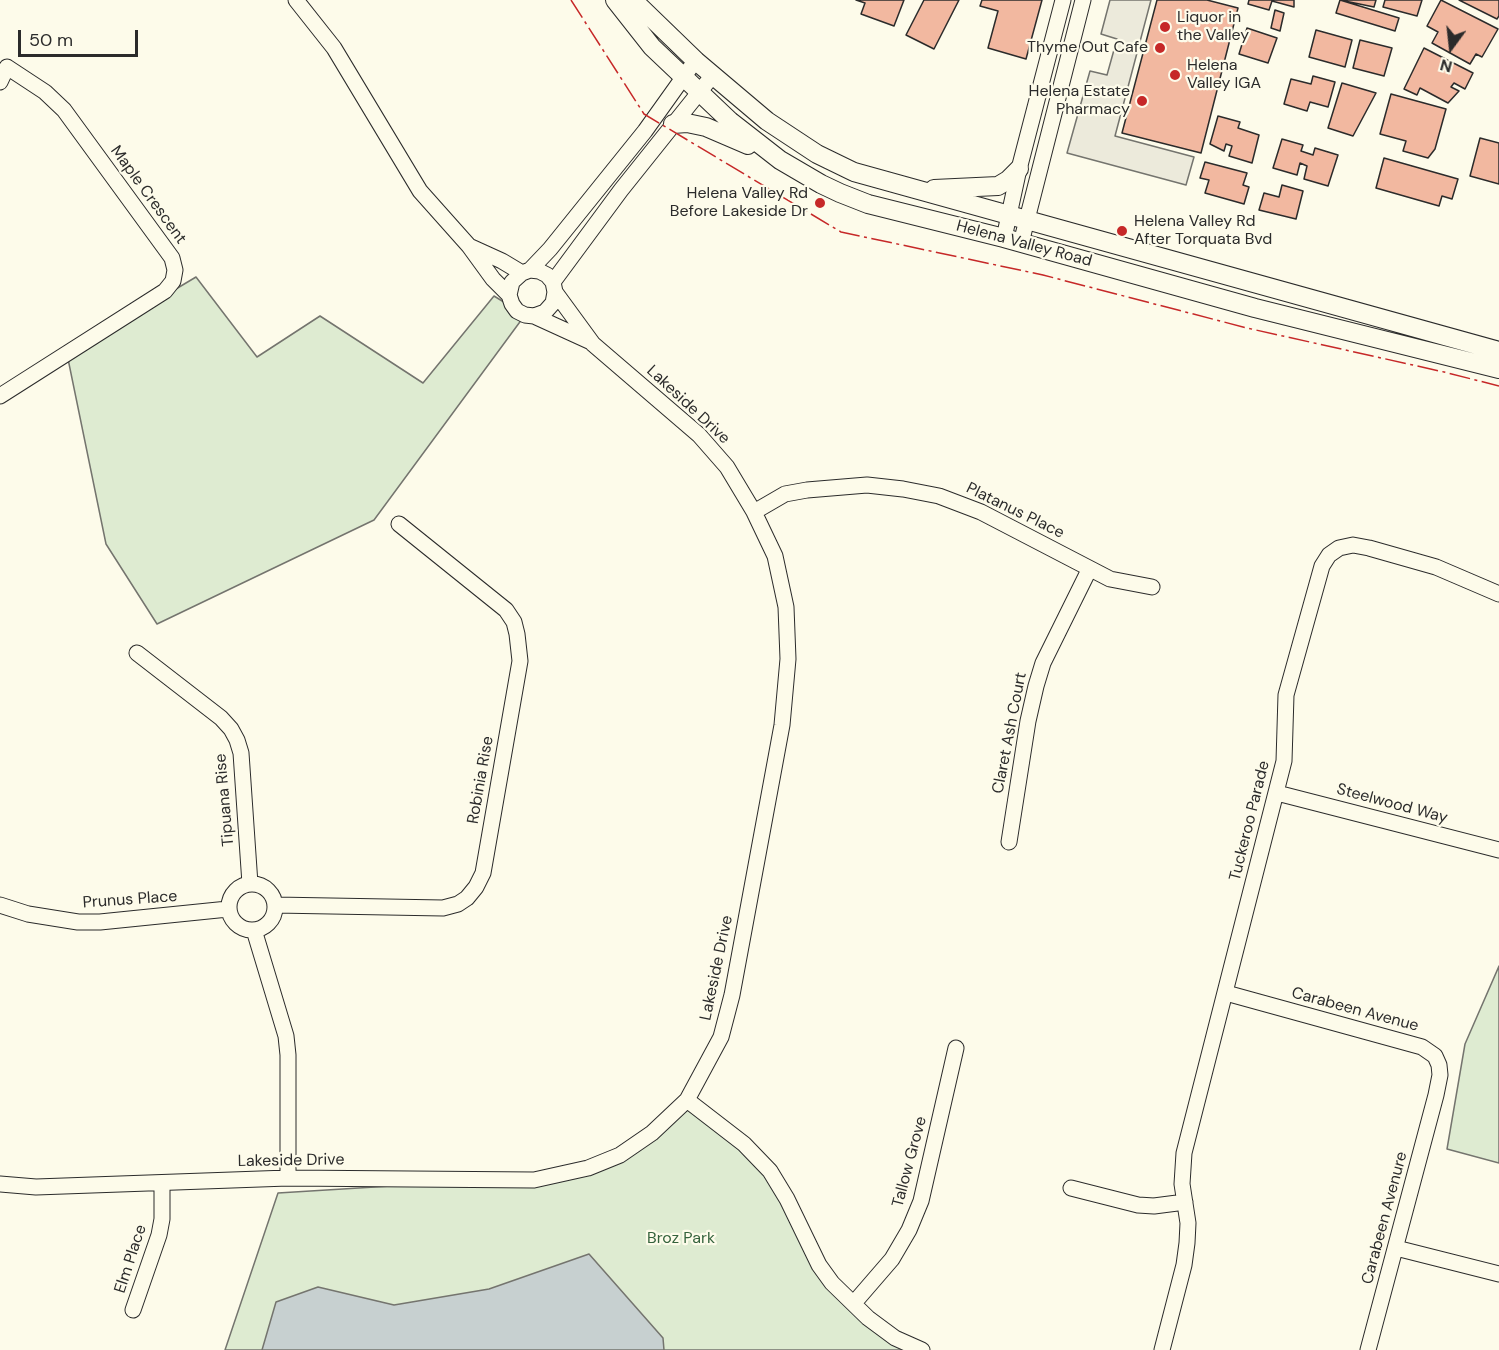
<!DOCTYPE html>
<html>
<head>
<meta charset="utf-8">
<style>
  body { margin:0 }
  #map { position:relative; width:1499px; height:1350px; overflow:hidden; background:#fdfbea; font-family:"DM Sans",sans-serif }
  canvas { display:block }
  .north { position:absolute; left:1421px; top:18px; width:60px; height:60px; -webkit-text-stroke:4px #fdfbea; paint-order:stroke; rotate:195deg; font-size:16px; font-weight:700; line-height:24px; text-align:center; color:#2b2b2b }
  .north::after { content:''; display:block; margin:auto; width:21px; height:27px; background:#2b2b2b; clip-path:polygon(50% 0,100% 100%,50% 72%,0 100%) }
  .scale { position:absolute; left:18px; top:30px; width:120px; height:27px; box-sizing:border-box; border:3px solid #2b2b2b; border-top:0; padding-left:8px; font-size:18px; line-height:21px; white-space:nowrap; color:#2b2b2b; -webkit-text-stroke:4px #fdfbea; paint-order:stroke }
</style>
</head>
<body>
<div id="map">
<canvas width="1499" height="1350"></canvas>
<div class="north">N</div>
<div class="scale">50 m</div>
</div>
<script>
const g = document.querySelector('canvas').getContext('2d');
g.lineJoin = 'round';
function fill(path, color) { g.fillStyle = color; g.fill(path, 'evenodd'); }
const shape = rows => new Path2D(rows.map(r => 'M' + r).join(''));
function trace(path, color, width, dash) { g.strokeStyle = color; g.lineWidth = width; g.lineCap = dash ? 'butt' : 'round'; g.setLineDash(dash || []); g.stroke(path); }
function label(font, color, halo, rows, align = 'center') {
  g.font = font + ' "DM Sans",sans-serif'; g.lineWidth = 4.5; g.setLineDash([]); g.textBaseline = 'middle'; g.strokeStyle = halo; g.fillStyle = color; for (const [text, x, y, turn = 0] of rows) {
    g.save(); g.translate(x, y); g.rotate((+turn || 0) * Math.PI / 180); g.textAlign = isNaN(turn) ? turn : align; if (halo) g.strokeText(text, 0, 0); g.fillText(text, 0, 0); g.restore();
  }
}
const green = shape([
  [196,277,257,357,320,316,423,383,494,296,525,315,374,520,157,624,106,544,67,354,196,277],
  [1499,966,1499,1163,1447,1149,1465,1044,1499,966],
  [687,1100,770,1171,832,1283,918,1350,225,1350,278,1193,488,1180,588,1168,687,1100]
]);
fill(green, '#deebd1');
trace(green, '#74746e', 1.5);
const parking = shape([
  [1110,0,1151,0,1115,136,1194,157,1186,185,1067,153,1090,71,1107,75,1117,39,1101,34,1110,0]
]);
fill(parking, '#eceadb');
trace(parking, '#74746e', 1.5);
const water = shape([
  [589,1254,663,1338,664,1350,262,1350,276,1302,318,1287,394,1305,489,1289,589,1254]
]);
fill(water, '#c7d0d0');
trace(water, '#74746e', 1.5);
const building = shape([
  [856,0,904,0,894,26,861,14,865,3,856,0],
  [924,0,959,0,934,49,906,35,924,0],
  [982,0,1042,0,1026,59,988,48,998,11,980,6,982,0],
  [1157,0,1207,0,1238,8,1201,153,1122,133,1157,0],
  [1249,0,1294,0,1294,7,1272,1,1269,10,1248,4,1249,0],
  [1340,0,1376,0,1374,7,1340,0],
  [1340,0,1399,18,1395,31,1336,13,1340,0],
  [1385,0,1422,0,1417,16,1383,7,1385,0],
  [1441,0,1498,29,1482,57,1476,54,1470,64,1432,43,1438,32,1427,26,1441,0],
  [1459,0,1499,0,1499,16,1497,19,1459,0],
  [1275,10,1284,13,1280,31,1271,28,1275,10],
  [1247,28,1277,38,1268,63,1239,54,1247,28],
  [1316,30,1352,40,1345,67,1309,57,1316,30],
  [1360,40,1392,48,1384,76,1353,68,1360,40],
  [1424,48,1473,73,1465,89,1454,83,1451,87,1459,91,1448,103,1420,88,1417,95,1404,89,1424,48],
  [1313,76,1335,82,1328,107,1310,102,1307,111,1284,104,1291,79,1311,84,1313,76],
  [1342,83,1376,93,1353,136,1328,128,1342,83],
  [1391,94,1446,109,1435,149,1428,158,1403,151,1406,141,1380,134,1391,94],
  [1218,116,1240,122,1238,128,1259,135,1252,163,1229,156,1232,146,1226,144,1224,151,1210,144,1218,116],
  [1480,138,1499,143,1499,184,1470,176,1480,138],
  [1282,139,1303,145,1301,151,1313,155,1315,148,1338,155,1328,186,1304,179,1307,166,1300,163,1297,175,1273,168,1282,139],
  [1384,158,1458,179,1452,199,1442,196,1439,206,1376,188,1384,158],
  [1205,162,1247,173,1243,185,1249,187,1244,204,1205,193,1209,180,1200,178,1205,162],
  [1282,185,1303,191,1296,219,1259,210,1264,193,1279,197,1282,185]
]);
fill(building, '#f2b8a0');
trace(building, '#2b2b2b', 1.5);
const minor = shape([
  [296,0,334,48,420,191,469,246,493,279,509,295,512,304,517,311,525,315,534,316,545,312,553,303,555,292,553,282,547,275,539,271,530,270,522,273,512,282,509,295],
  [0,82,7,67,45,92,64,110,172,258,175,270,173,281,165,291,0,396],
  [1004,238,1019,169,1063,0],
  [1021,243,1083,0],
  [469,246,502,261,522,273],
  [530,270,550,249,645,131,690,68],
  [553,282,621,190,713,75],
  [534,316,591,342],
  [754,512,785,494,807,490,867,485,903,489,939,496,981,512,1110,579,1152,587],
  [137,653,221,718,231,729,237,740,241,753,250,884],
  [1277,793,1499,850],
  [1009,842,1028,721,1036,686,1043,663,1089,570],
  '229 907a23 23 0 1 1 46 0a23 23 0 1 1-46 0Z',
  [0,905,28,914,78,922,100,922,228,909],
  [275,905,443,908,458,904,467,898,476,887,483,873,520,661,517,634,514,622,506,610,399,524],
  [254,930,286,1036,288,1055,288,1178],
  [1226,993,1422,1047,1435,1056,1439,1065,1440,1075,1436,1095,1368,1350],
  [687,1100,744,1144,770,1171,787,1199,819,1265,832,1283,868,1318,895,1338,922,1350],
  [0,1184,36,1187,288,1178,534,1180,588,1168,620,1155,652,1133,687,1100,721,1037,732,995,782,725,788,659,786,607,775,556,754,512,727,467,699,435,593,344,555,292],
  [1071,1188,1138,1205,1154,1206,1185,1202],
  [1396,1248,1499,1274],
  [854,1303,892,1259,909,1230,921,1201,956,1048],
  [133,1310,159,1235,162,1219,162,1183],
  [1162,1350,1184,1265,1187,1243,1188,1223,1182,1184,1184,1153,1284,761,1286,695,1322,566,1329,555,1339,548,1353,545,1369,548,1436,567,1499,594]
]);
const tertiary = shape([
  [615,0,652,47,730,121,780,160,821,184,840,193,868,204,1004,238,1255,308,1499,369],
  [633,0,696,61,767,121,817,154,854,172,1499,351],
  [673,124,687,123,706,127,748,145],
  [934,189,998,186,1008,180,1019,169]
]);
trace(minor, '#2b2b2b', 17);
trace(tertiary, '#2b2b2b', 20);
trace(minor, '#fdfbea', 15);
trace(tertiary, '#fdfbea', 18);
trace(shape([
  [571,0,644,114,841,232,1043,275,1247,328,1444,372,1499,386]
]), '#c62828', 1.5, [21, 4.5, 3, 4.5]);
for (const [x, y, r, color] of [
  [1165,27,6,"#c62828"],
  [1160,48,6,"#c62828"],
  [1175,75,6,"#c62828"],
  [1142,101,6,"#c62828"],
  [820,203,6,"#c62828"],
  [1122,231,6,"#c62828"]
]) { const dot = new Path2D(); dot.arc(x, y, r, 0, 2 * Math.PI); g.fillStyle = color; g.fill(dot); trace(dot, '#fdfbea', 2); }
label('16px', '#2b2b2b', '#fdfbea', [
  ["Liquor in",1177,18],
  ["the Valley",1177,36],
  ["Thyme Out Cafe",1148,48,"right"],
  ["Helena",1187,66],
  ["Valley IGA",1187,84],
  ["Helena Estate",1130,92,"right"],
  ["Pharmacy",1130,110,"right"],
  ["Helena Valley Rd",808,194,"right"],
  ["Before Lakeside Dr",808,212,"right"],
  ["Helena Valley Rd",1134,222],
  ["After Torquata Bvd",1134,240]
], 'left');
label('16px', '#2b2b2b', '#fdfbea', [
  ["Maple Crescent",148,195,54],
  ["Helena Valley Road",1024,244,15],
  ["Lakeside Drive",688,405,43],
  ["Platanus Place",1015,511,26],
  ["Claret Ash Court",1010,733,-79],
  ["Robinia Rise",481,780,-80],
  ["Tipuana Rise",225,800,-95],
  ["Steelwood Way",1392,804,15],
  ["Tuckeroo Parade",1250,821,-76],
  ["Prunus Place",130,900,-4],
  ["Lakeside Drive",717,968,-78],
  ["Carabeen Avenue",1355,1010,15],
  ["Lakeside Drive",291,1161,-1],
  ["Tallow Grove",910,1162,-75],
  ["Carabeen Avenure",1385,1218,-75],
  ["Elm Place",131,1259,-72]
]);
label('16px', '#34623c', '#fdfbea', [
  ["Broz Park",681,1239]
]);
</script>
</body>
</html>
